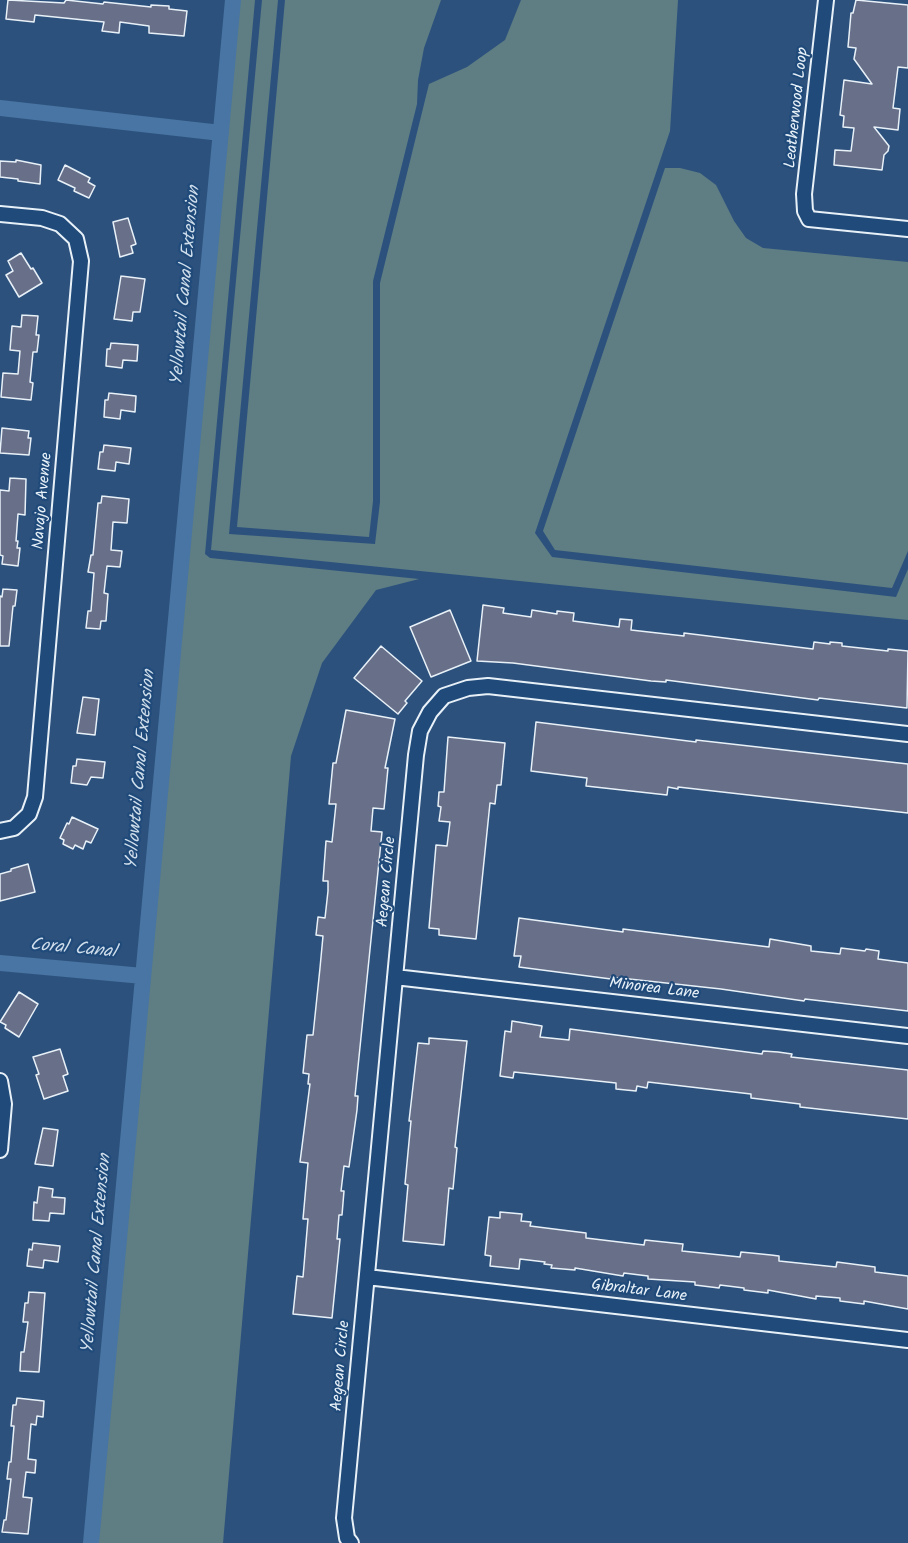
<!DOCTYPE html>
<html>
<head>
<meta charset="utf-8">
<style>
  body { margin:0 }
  canvas { display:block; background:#2d517d }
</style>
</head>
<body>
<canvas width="908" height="1543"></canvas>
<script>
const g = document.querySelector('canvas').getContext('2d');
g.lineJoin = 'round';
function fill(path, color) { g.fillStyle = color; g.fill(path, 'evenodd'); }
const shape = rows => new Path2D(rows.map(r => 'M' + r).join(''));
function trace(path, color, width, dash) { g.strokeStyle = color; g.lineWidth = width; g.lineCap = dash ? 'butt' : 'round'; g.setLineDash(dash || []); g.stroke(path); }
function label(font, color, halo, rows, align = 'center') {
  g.font = font + ' Kalam,sans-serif'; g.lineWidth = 4.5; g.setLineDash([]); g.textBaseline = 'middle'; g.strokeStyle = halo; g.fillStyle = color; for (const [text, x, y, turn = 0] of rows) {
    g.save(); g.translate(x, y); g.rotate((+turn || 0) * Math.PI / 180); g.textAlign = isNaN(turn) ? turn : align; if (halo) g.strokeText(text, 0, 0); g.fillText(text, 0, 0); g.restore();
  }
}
fill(shape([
  [228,0,255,0,205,554,210,558,419,579,376,590,322,663,291,756,223,1543,86,1543],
  [262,0,278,0,229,534,375,544,380,502,380,283,429,84,467,67,505,40,521,0,678,0,670,131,535,533,552,557,896,597,908,569,908,620,211,550],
  [285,0,441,0,424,48,418,80,417,104,373,281,373,501,369,537,237,527],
  [665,168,680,168,700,173,716,185,734,221,746,238,763,248,908,262,908,551,892,588,555,550,543,531]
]), '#5e7e83');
trace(shape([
  [0,108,221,133],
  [0,963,143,976],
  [91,1543,233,0]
]), '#4875a3', 16);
const building = shape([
  [8,0,64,3,66,0,103,4,104,2,151,7,151,5,169,6,169,9,187,11,184,36,149,33,149,26,120,22,119,33,102,31,104,22,35,15,34,22,6,19,8,0],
  [856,0,908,5,908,68,898,67,893,108,900,109,898,130,874,127,889,146,888,151,884,155,882,170,834,165,835,150,851,151,854,128,843,127,844,116,840,115,844,80,872,84,854,59,856,48,848,47,851,13,853,13,856,0],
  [16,160,41,165,40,184,18,181,18,179,0,177,0,161,16,162,16,160],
  [65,165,90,178,88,182,95,186,89,198,74,191,75,188,58,180,65,165],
  [128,218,136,244,131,246,133,253,120,257,113,222,128,218],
  [21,253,31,269,33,268,42,283,19,297,6,275,13,271,8,261,21,253],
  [121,276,145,279,140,312,133,312,132,321,114,319,121,276],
  [22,315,38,316,36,335,39,335,37,352,33,352,30,382,33,383,31,400,1,397,3,373,18,374,20,351,10,350,12,326,21,327,22,315],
  [111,343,138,345,137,361,123,360,122,368,106,366,107,349,110,349,111,343],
  [109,393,136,396,135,412,121,410,120,419,104,417,105,400,108,400,109,393],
  [2,428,29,431,28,438,31,438,29,455,0,453,2,428],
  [104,445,131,448,129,464,116,462,115,471,98,469,100,452,103,452,104,445],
  [10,478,26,479,25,515,18,514,16,541,18,541,17,548,20,548,18,566,2,564,3,556,0,555,0,490,9,491,10,478],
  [102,496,129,499,127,523,113,522,111,550,122,551,120,567,107,566,104,593,108,594,106,621,101,621,100,629,86,628,88,611,91,611,94,573,88,572,91,555,93,555,98,503,101,503,102,496],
  [3,589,17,590,15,606,13,606,9,646,0,646,0,596,2,597,3,589],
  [483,605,504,608,503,613,531,617,532,610,557,614,557,611,574,613,573,621,619,627,620,619,632,620,631,630,684,636,684,633,813,649,814,642,830,644,830,642,842,643,842,646,888,651,888,649,908,651,907,708,819,698,818,700,666,680,666,682,651,681,513,663,477,661,483,605],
  [450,610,471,661,431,677,410,627,450,610],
  [381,646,422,681,405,701,407,703,398,714,354,678,381,646],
  [83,697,99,699,95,735,77,733,83,697],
  [346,710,395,719,385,768,388,768,384,809,373,808,371,831,382,832,355,1096,358,1096,357,1110,349,1167,344,1166,341,1191,344,1191,342,1215,339,1215,337,1239,340,1239,332,1318,293,1314,297,1276,303,1277,308,1219,303,1219,308,1163,300,1162,310,1084,308,1084,309,1074,303,1073,307,1035,313,1035,320,968,323,936,316,935,318,917,325,918,328,891,328,881,323,881,326,841,332,842,336,804,329,804,333,763,336,763,346,710],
  [536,722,696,742,696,740,908,764,908,813,678,787,678,789,668,787,667,795,586,786,587,778,531,771,536,722],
  [448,737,505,743,501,785,497,785,495,804,490,803,476,939,439,935,439,929,429,928,436,845,447,846,450,822,439,821,441,807,438,806,439,792,444,792,448,737],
  [77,759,105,762,103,778,91,777,87,785,71,783,73,766,76,766,77,759],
  [72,817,98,829,91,843,86,841,83,849,75,845,73,849,63,844,64,840,60,838,67,823,69,824,72,817],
  [28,864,35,892,0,901,0,874,11,871,11,869,28,864],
  [519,918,623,932,623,929,769,947,770,939,811,946,811,951,840,954,841,948,865,951,866,949,879,951,878,959,908,963,908,1011,805,999,804,1001,721,989,611,977,611,979,519,967,521,956,514,956,519,918],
  [19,992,38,1004,19,1037,5,1028,6,1025,0,1022,19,992],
  [512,1021,542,1026,540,1037,569,1040,570,1029,762,1054,763,1051,778,1052,792,1054,791,1057,908,1070,908,1119,800,1107,800,1104,751,1098,751,1094,648,1082,647,1088,637,1086,636,1091,616,1089,616,1083,514,1072,513,1078,500,1076,505,1031,511,1032,512,1021],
  [429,1038,467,1041,455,1147,457,1148,453,1189,449,1188,444,1245,403,1241,408,1185,405,1184,411,1121,409,1121,418,1043,429,1044,429,1038],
  [60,1049,68,1074,63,1076,68,1091,44,1099,36,1075,39,1074,33,1057,60,1049],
  [43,1128,58,1130,53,1166,35,1164,43,1128],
  [39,1187,53,1189,52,1197,65,1198,64,1214,50,1213,49,1221,33,1220,34,1202,37,1203,39,1187],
  [500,1212,522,1214,521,1221,531,1222,530,1226,586,1233,586,1238,644,1245,645,1240,683,1244,682,1251,740,1257,741,1252,771,1255,779,1256,779,1261,836,1267,837,1262,875,1267,875,1272,908,1276,908,1309,864,1301,864,1304,840,1301,840,1298,816,1296,816,1299,768,1290,768,1293,744,1290,744,1288,720,1285,719,1288,695,1285,695,1282,648,1279,648,1276,624,1273,623,1276,575,1268,575,1270,551,1268,552,1265,544,1264,545,1262,520,1259,519,1269,490,1266,491,1256,485,1255,489,1217,500,1218,500,1212],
  [33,1243,60,1246,58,1262,44,1260,43,1268,27,1266,29,1249,32,1250,33,1243],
  [29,1292,45,1293,39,1372,20,1371,21,1352,24,1352,28,1322,23,1322,25,1303,28,1303,29,1292],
  [17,1398,44,1401,43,1417,37,1416,36,1425,31,1424,28,1459,36,1460,35,1473,26,1472,23,1497,32,1498,28,1534,2,1532,4,1520,6,1520,11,1479,7,1479,9,1462,11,1462,14,1426,11,1426,13,1405,16,1405,17,1398]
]);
fill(building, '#676f89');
trace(building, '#e8f1f8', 1.5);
const minor = shape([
  [826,0,804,194,805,211,809,219,908,229],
  [0,214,42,218,60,224,76,239,81,261,35,797,29,814,14,828,0,831],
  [395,977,908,1036],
  [0,1081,4,1104,0,1150],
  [367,1277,908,1340],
  [351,1543,347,1538,344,1518,416,755,420,731,430,712,444,696,468,688,488,686,908,734]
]);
trace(minor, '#e8f1f8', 18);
trace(minor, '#1f4a7a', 14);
label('16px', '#e8f1f8', '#1f4a7a', [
  ["Leatherwood Loop",798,108,-84],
  ["Navajo Avenue",44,501,-85],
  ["Aegean Circle",388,882,-85],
  ["Minorea Lane",654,990,7],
  ["Gibraltar Lane",639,1292,7],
  ["Aegean Circle",342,1366,-85]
]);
label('italic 18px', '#d0deeb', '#1f4a7a', [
  ["Yellowtail Canal Extension",187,286,-85],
  ["Yellowtail Canal Extension",142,770,-85],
  ["Coral Canal",73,950,5],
  ["Yellowtail Canal Extension",98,1254,-85]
]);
</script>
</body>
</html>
